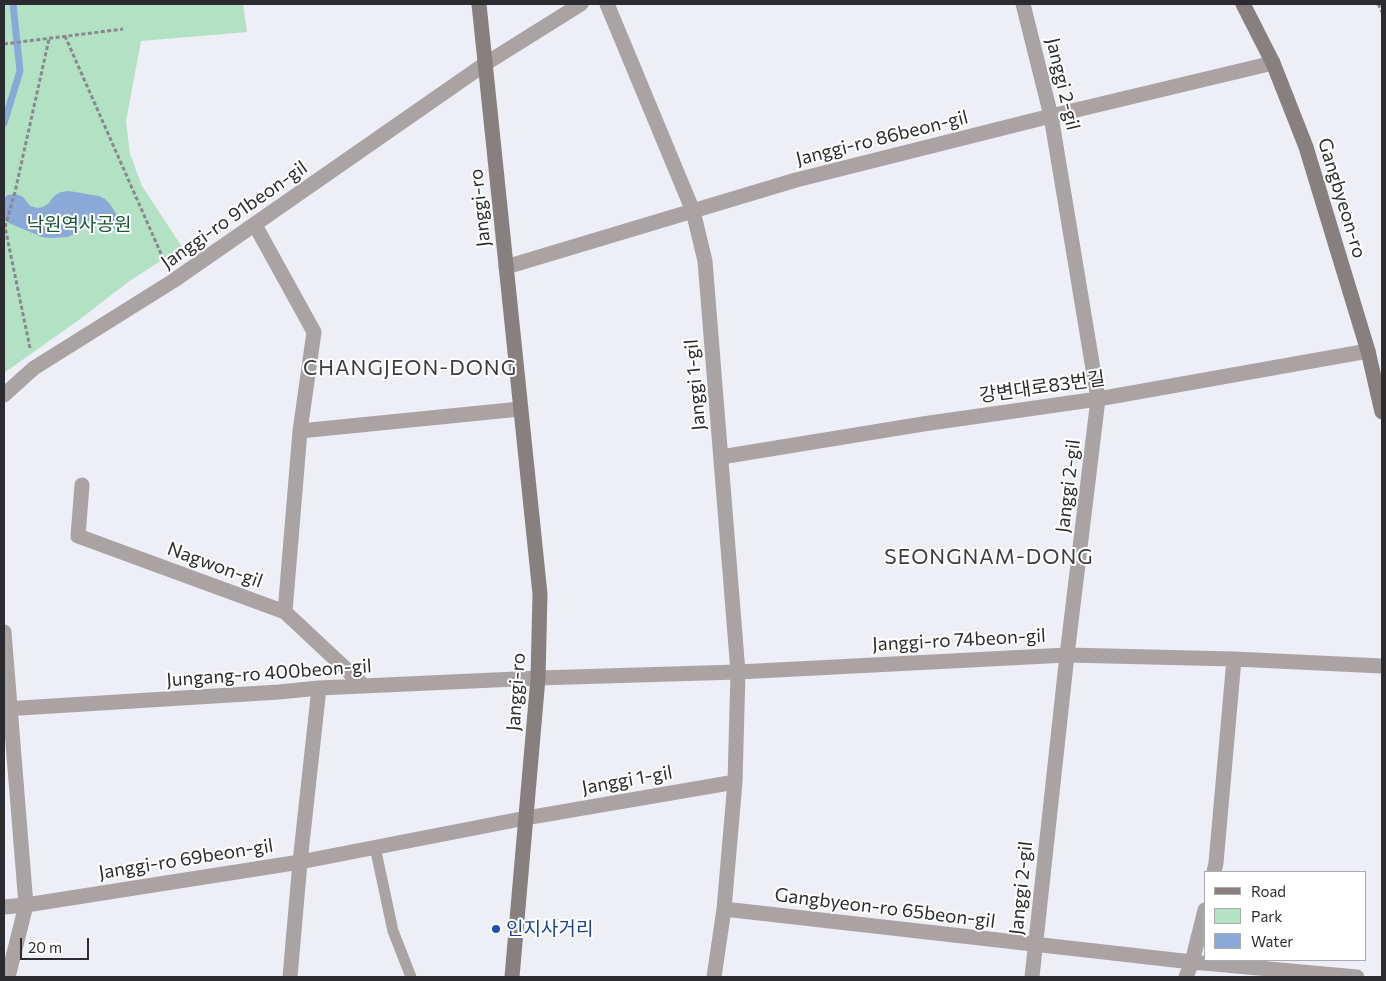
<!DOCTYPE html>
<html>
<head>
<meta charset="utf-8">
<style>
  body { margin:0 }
  #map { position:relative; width:1386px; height:981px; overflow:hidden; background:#eeeef7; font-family:Commissioner,sans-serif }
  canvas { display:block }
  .frame { position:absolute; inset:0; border:5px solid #2c2b2f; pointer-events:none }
  .legend { position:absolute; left:1204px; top:871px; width:162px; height:90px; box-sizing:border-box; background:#fff; border:1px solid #abaaac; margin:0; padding:6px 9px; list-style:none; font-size:15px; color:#2c2b2f }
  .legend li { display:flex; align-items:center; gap:10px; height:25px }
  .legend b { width:25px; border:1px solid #abaaac }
  .scale { position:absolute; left:20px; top:938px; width:69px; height:22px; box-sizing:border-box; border:2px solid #2c2b2f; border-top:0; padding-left:6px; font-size:15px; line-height:18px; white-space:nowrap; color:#2c2b2f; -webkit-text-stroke:4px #fff; paint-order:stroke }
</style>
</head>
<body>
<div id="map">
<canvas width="1386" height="981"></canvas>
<div class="frame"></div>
<ul class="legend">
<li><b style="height:6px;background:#87807e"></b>Road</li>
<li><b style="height:14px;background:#b3e1c3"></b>Park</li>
<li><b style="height:14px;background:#8aa8d8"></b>Water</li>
</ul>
<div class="scale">20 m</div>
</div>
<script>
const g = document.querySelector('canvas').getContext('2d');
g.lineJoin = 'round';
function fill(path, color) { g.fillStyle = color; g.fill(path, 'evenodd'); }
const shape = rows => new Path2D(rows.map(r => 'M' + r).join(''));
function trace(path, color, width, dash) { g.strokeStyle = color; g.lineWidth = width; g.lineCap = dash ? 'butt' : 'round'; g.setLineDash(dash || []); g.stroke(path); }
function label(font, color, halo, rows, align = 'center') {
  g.font = font + ' Commissioner,"Noto Sans KR",sans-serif'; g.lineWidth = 4; g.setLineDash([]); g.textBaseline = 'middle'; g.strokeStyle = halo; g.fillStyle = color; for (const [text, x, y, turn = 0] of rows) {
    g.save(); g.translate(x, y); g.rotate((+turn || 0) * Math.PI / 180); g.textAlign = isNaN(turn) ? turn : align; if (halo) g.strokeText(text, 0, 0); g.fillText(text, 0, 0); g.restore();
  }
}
fill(shape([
  [4,4,243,4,247,32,141,41,126,121,130,154,142,186,182,247,128,282,83,317,4,373]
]), '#b3e1c3');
fill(shape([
  [69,191,99,196,105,199,110,204,120,220,122,227,121,230,119,232,117,231,109,223,95,219,87,222,74,234,68,237,51,238,42,237,11,224,4,220,4,198,8,195,16,194,23,197,30,206,38,208,43,207,49,203,54,196,61,192]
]), '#8aa8d8');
trace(shape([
  [4,123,20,71,13,4]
]), '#8aa8d8', 7);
trace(shape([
  [1378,4,1382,12],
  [65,36,166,265],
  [4,44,123,29],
  [30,348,5,227,15,192,49,39]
]), '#88888e', 3, [4, 2.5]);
trace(shape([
  [375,847,393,931,411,977]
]), '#a9a4a3', 11);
trace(shape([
  [607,4,693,211,705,261,738,672,735,782,724,909,714,977],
  [1023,4,1051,116,1098,399,1067,655,1032,977],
  [255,225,314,332,300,431,285,612],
  [506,267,796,180,1051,116,1273,63],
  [4,395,34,368,173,281,485,64,581,4],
  [300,431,520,409],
  [721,457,923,424,1098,399,1368,351],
  [82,485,78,536,285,612,364,686],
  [4,632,26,905,8,977],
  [4,709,279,692,319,688,538,678,738,672,1067,655,1234,659,1382,666],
  [1214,872,1216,863,1234,659],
  [4,907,26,905,300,862,526,818,735,782],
  [724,909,1192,962,1357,977],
  [290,977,300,862,319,688],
  [1186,977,1192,962,1205,910]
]), '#a9a4a3', 15);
trace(shape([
  [479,4,540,594,538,678,512,977],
  [1243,4,1273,63,1306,147,1368,351,1382,412]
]), '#87807e', 15);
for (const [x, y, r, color] of [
  [496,929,5,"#1a4fb4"]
]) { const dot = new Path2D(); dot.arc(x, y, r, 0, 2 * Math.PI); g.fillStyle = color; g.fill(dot); trace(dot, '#fff', 2); }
label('19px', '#2c2b2f', '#fff', [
  ["Janggi 2-gil",1063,84,77],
  ["Janggi-ro 86beon-gil",882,138,-14],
  ["Gangbyeon-ro",1342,198,73],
  ["Janggi-ro",480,208,-96],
  ["Janggi-ro 91beon-gil",234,215,-35],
  ["Janggi 1-gil",695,385,-95],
  ["강변대로83번길",1042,387,-8],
  ["Janggi 2-gil",1068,486,-83],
  ["Nagwon-gil",215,565,20],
  ["Janggi-ro 74beon-gil",959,640,-3],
  ["Jungang-ro 400beon-gil",269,673,-4],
  ["Janggi-ro",516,692,-86],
  ["Janggi 1-gil",627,780,-10],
  ["Janggi-ro 69beon-gil",186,859,-9],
  ["Janggi 2-gil",1021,888,-84],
  ["Gangbyeon-ro 65beon-gil",885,908,7]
]);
label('19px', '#185a38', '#fff', [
  ["낙원역사공원",79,225]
]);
label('19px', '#164399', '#fff', [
  ["인지사거리",506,929]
], 'left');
g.letterSpacing = '1px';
label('21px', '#3c3b43', '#fff', [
  ["CHANGJEON-DONG",410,368],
  ["SEONGNAM-DONG",989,557]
]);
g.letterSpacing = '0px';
</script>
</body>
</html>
